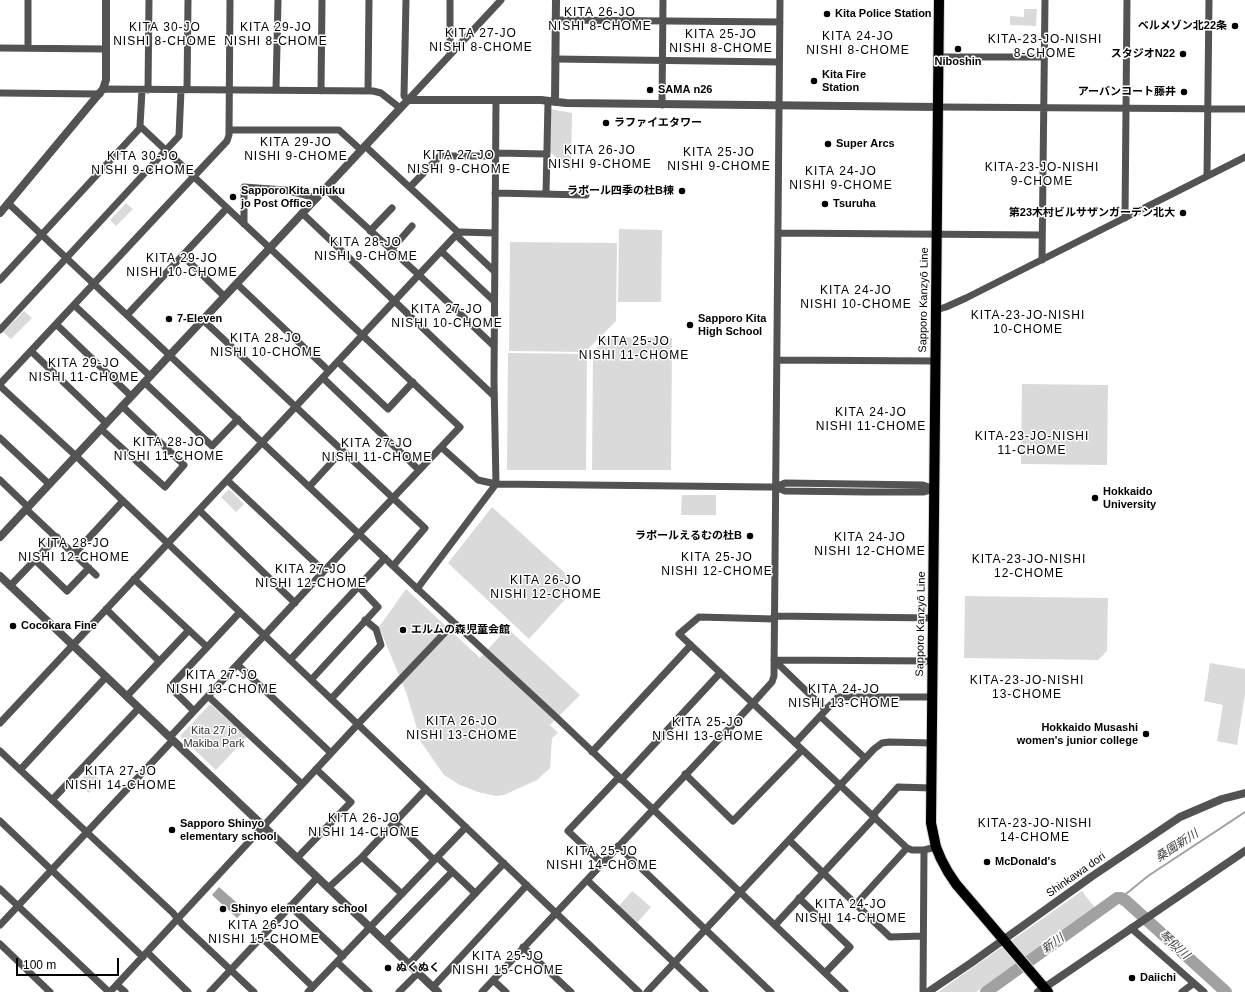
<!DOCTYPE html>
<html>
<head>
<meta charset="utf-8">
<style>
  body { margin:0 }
  #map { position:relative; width:1245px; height:992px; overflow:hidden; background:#fff; font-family:Helvetica,sans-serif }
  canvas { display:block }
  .scale { position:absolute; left:16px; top:958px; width:103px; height:18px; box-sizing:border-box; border:2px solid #000; border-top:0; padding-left:5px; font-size:12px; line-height:14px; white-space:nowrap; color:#000; -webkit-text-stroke:3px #fff; paint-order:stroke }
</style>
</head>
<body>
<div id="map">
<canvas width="1245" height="992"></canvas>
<div class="scale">100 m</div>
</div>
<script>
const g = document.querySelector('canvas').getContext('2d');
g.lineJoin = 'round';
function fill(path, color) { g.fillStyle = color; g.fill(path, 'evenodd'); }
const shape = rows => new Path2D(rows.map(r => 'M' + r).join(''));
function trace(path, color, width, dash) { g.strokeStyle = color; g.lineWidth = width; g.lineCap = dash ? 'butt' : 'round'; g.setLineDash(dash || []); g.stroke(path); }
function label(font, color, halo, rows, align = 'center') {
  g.font = font + ' Helvetica,"Noto Sans JP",sans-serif'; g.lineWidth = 3; g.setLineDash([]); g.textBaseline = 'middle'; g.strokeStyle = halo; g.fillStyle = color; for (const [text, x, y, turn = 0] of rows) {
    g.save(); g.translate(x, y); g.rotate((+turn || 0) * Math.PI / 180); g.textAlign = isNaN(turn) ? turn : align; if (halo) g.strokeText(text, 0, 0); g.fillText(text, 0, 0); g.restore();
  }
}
fill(shape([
  [1024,9,1037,9,1036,26,1010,25,1010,16,1024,17],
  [550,109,572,113,571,171,549,151],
  [126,203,133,209,116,226,110,220],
  [619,229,662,230,661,302,618,302],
  [510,242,617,243,616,321,585,352,509,351],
  [24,311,32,318,11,339,3,332],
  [605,337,672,338,671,470,592,470,593,352],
  [508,353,587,354,586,470,507,470],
  [1022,384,1108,385,1107,465,1021,464],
  [229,489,244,504,236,512,221,497],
  [682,495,716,495,716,515,681,515],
  [492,507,564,572,571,593,529,639,448,563],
  [406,589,480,658,507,628,580,695,550,725,558,733,552,738,550,768,537,780,504,795,496,796,478,792,460,785,444,775,421,742,406,692,379,627],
  [965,596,1108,598,1107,651,1098,660,964,658],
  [1210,663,1245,669,1245,694,1237,745,1217,741,1223,705,1204,701],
  [210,704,247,737,216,770,180,736],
  [90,770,100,781,89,793,78,782],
  [632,891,651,907,637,923,619,906],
  [1082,891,1095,908,976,992,938,992]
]), '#dadada');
fill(shape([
  [219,887,245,910,237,918,212,895]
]), '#a1a1a1');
trace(shape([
  [1121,898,1148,876,1245,812]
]), '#a1a1a1', 2);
trace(shape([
  [986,992,1117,898,1121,898,1126,901,1226,992]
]), '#a1a1a1', 12);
const primary = shape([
  [939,0,931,823,936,847,941,859,948,872,956,884,1048,992]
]);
trace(primary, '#dbdbdb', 12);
trace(shape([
  [28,0,28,48],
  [406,0,404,96,408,100,501,0],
  [450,0,450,53],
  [555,20,780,22],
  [0,48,106,49],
  [938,57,1044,57],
  [555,59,779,62],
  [103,89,373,91,381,93,400,108],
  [142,90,140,126,460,427,324,571,170,737],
  [148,90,149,0],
  [187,90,188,0],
  [276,90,278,0],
  [321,91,322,0],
  [368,91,369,0],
  [0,93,100,94],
  [662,105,663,0],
  [938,107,1245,109],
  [229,130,339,130,361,150],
  [365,146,459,233],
  [496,153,547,154],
  [1207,176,1209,0],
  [410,187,440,156,495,156],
  [325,189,419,275,494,346],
  [495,193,586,195],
  [546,194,548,101],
  [8,203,410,582,555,716,845,992],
  [302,213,494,396],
  [1125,218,1127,0],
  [244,224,244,187,285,190,317,198],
  [370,231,392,208],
  [778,233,1042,235],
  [456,235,494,271],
  [391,250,412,226],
  [441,251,494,301],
  [183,256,224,296],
  [1042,260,1045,0],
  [0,280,141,127],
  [237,284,329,371],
  [74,305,150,376],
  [936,310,946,307,966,298,1245,157],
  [127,315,227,208],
  [203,320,425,528,393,566],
  [56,324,131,396],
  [0,330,179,136,181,90],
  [31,351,106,423],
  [777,360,935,361],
  [338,362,388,409,413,382],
  [323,378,419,470],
  [144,382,212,446,238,419],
  [0,384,227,141,229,135,230,0],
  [0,386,76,456,639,992],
  [101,429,165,487,184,465,122,406],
  [0,438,49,484],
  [441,447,478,480,496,484,494,381,496,100],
  [0,480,28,507],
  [227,480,324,571],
  [309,487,342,451],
  [775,487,785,483,923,485,934,489],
  [26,509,96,575],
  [199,510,295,603],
  [74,554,123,501],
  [35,560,67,591,89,568],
  [134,579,207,647],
  [10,586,57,537],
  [417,589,496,484,767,487,775,487,785,491,867,492,923,492,934,489],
  [106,609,159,661],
  [774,616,933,618],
  [774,619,699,617,679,634,907,848,912,850,924,850,936,847],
  [290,660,385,558],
  [774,660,933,661],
  [774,660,826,710],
  [238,665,331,753],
  [311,680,378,607,358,586],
  [127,696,189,630],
  [208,696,302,784],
  [331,699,381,645,376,629,365,620],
  [194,711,170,687,240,612],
  [820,716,865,758],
  [0,723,456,235,460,232,495,233],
  [795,743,838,697,932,697],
  [0,751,173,913,182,924,254,992],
  [592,752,691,645],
  [20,770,106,677],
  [685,774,733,821,802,750],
  [621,780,720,673],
  [52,800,139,708],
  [873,815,898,787,932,788],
  [0,821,143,957],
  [395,822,434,860],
  [789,840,890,937,923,936],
  [618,846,771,992],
  [362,857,402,894],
  [437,857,475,893],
  [297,858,351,802,316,769],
  [602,863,568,831,619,777],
  [587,880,705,992],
  [328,888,362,857,426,789],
  [0,889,109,992],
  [799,898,850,947,825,973],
  [856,904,907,848],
  [290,906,343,956],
  [0,925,173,740],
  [775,925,875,817],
  [1131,928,1204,992],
  [261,937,313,987],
  [385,941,452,872],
  [0,944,50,992],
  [523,947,571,992],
  [147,952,188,992],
  [337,962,369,992],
  [409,964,504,863],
  [493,980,506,992],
  [117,985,125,992],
  [433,987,527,885],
  [110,992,358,724,454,623],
  [210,992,317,878],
  [308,992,466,827],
  [399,992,418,973],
  [482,992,753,703,772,682,774,676,780,0],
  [647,992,874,749,882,743,889,742,932,743],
  [923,992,924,850],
  [1182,992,1194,983]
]), '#535353', 7);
trace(shape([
  [555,102,556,0],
  [0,213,103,89,106,80,106,0],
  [0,537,408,100,541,100,566,103,938,107],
  [0,576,438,992],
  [928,992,971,963,1091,877,1180,817,1222,799,1245,793],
  [1038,992,1245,851]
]), '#535353', 8);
trace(primary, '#000', 10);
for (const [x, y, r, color] of [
  [827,14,4,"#000"],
  [1235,26,4,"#000"],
  [958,49,4,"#000"],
  [1183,54,4,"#000"],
  [814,81,4,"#000"],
  [650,90,4,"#000"],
  [1184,92,4,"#000"],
  [606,123,4,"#000"],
  [828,144,4,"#000"],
  [682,191,4,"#000"],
  [233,197,4,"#000"],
  [825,204,4,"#000"],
  [1183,213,4,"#000"],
  [169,319,4,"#000"],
  [690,325,4,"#000"],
  [1095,498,4,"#000"],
  [750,536,4,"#000"],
  [13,626,4,"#000"],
  [403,630,4,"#000"],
  [1146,734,4,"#000"],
  [172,830,4,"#000"],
  [987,862,4,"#000"],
  [223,909,4,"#000"],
  [388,968,4,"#000"],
  [1132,978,4,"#000"]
]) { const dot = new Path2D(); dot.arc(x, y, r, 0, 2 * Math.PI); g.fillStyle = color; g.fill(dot); trace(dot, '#fff', 1.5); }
label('bold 11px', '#000', '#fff', [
  ["Kita Police Station",835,14],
  ["ベルメゾン北22条",1227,26,"right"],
  ["スタジオN22",1175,54,"right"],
  ["Niboshin",958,62,"center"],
  ["Kita Fire",822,75],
  ["Station",822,88],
  ["SAMA n26",658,90],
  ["アーバンコート藤井",1176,92,"right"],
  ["ラファイエタワー",614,123],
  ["Super Arcs",836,144],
  ["Sapporo Kita nijuku",241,191],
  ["jo Post Office",241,204],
  ["ラポール四季の杜B棟",674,191,"right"],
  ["Tsuruha",833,204],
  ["第23木村ビルサザンガーデン北大",1175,213,"right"],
  ["7-Eleven",177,319],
  ["Sapporo Kita",698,319],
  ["High School",698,332],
  ["Hokkaido",1103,492],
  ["University",1103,505],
  ["ラポールえるむの杜B",742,536,"right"],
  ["Cocokara Fine",21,626],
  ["エルムの森児童会館",411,630],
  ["Hokkaido Musashi",1138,728,"right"],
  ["women's junior college",1138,741,"right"],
  ["Sapporo Shinyo",180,824],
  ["elementary school",180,837],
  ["McDonald's",995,862],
  ["Shinyo elementary school",231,909],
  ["ぬくぬく",396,968],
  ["Daiichi",1140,978]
], 'left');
label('11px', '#000', '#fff', [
  ["Sapporo Kanzyō Line",924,300,-89],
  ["Sapporo Kanzyō Line",921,624,-89],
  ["Shinkawa dori",1076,875,-35]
]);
label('11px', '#313131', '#fff', [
  ["Kita 27 jo",214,731],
  ["Makiba Park",214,744]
]);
g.letterSpacing = '1px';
label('12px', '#000', '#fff', [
  ["KITA 26-JO",600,13],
  ["NISHI 8-CHOME",600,27],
  ["KITA 30-JO",165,28],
  ["NISHI 8-CHOME",165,42],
  ["KITA 29-JO",276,28],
  ["NISHI 8-CHOME",276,42],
  ["KITA 27-JO",481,34],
  ["NISHI 8-CHOME",481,48],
  ["KITA 25-JO",721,35],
  ["NISHI 8-CHOME",721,49],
  ["KITA 24-JO",858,37],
  ["NISHI 8-CHOME",858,51],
  ["KITA-23-JO-NISHI",1045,40],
  ["8-CHOME",1045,54],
  ["KITA 29-JO",296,143],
  ["NISHI 9-CHOME",296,157],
  ["KITA 26-JO",600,151],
  ["NISHI 9-CHOME",600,165],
  ["KITA 25-JO",719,153],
  ["NISHI 9-CHOME",719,167],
  ["KITA 27-JO",459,156],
  ["NISHI 9-CHOME",459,170],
  ["KITA 30-JO",143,157],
  ["NISHI 9-CHOME",143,171],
  ["KITA-23-JO-NISHI",1042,168],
  ["9-CHOME",1042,182],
  ["KITA 24-JO",841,172],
  ["NISHI 9-CHOME",841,186],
  ["KITA 28-JO",366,243],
  ["NISHI 9-CHOME",366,257],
  ["KITA 29-JO",182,259],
  ["NISHI 10-CHOME",182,273],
  ["KITA 24-JO",856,291],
  ["NISHI 10-CHOME",856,305],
  ["KITA 27-JO",447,310],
  ["NISHI 10-CHOME",447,324],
  ["KITA-23-JO-NISHI",1028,316],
  ["10-CHOME",1028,330],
  ["KITA 28-JO",266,339],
  ["NISHI 10-CHOME",266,353],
  ["KITA 25-JO",634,342],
  ["NISHI 11-CHOME",634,356],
  ["KITA 29-JO",84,364],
  ["NISHI 11-CHOME",84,378],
  ["KITA 24-JO",871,413],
  ["NISHI 11-CHOME",871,427],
  ["KITA-23-JO-NISHI",1032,437],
  ["11-CHOME",1032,451],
  ["KITA 28-JO",169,443],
  ["NISHI 11-CHOME",169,457],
  ["KITA 27-JO",377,444],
  ["NISHI 11-CHOME",377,458],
  ["KITA 24-JO",870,538],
  ["NISHI 12-CHOME",870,552],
  ["KITA 28-JO",74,544],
  ["NISHI 12-CHOME",74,558],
  ["KITA 25-JO",717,558],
  ["NISHI 12-CHOME",717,572],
  ["KITA-23-JO-NISHI",1029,560],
  ["12-CHOME",1029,574],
  ["KITA 27-JO",311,570],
  ["NISHI 12-CHOME",311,584],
  ["KITA 26-JO",546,581],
  ["NISHI 12-CHOME",546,595],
  ["KITA 27-JO",222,676],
  ["NISHI 13-CHOME",222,690],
  ["KITA-23-JO-NISHI",1027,681],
  ["13-CHOME",1027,695],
  ["KITA 24-JO",844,690],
  ["NISHI 13-CHOME",844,704],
  ["KITA 26-JO",462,722],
  ["NISHI 13-CHOME",462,736],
  ["KITA 25-JO",708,723],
  ["NISHI 13-CHOME",708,737],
  ["KITA 27-JO",121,772],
  ["NISHI 14-CHOME",121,786],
  ["KITA 26-JO",364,819],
  ["NISHI 14-CHOME",364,833],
  ["KITA-23-JO-NISHI",1035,824],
  ["14-CHOME",1035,838],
  ["KITA 25-JO",602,852],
  ["NISHI 14-CHOME",602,866],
  ["KITA 24-JO",851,905],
  ["NISHI 14-CHOME",851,919],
  ["KITA 26-JO",264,926],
  ["NISHI 15-CHOME",264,940],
  ["KITA 25-JO",508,957],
  ["NISHI 15-CHOME",508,971]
]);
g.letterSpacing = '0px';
label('italic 12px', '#424242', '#fff', [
  ["桑園新川",1177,846,-33],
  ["新川",1053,944,-36],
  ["琴似川",1174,945,42]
]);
</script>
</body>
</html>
